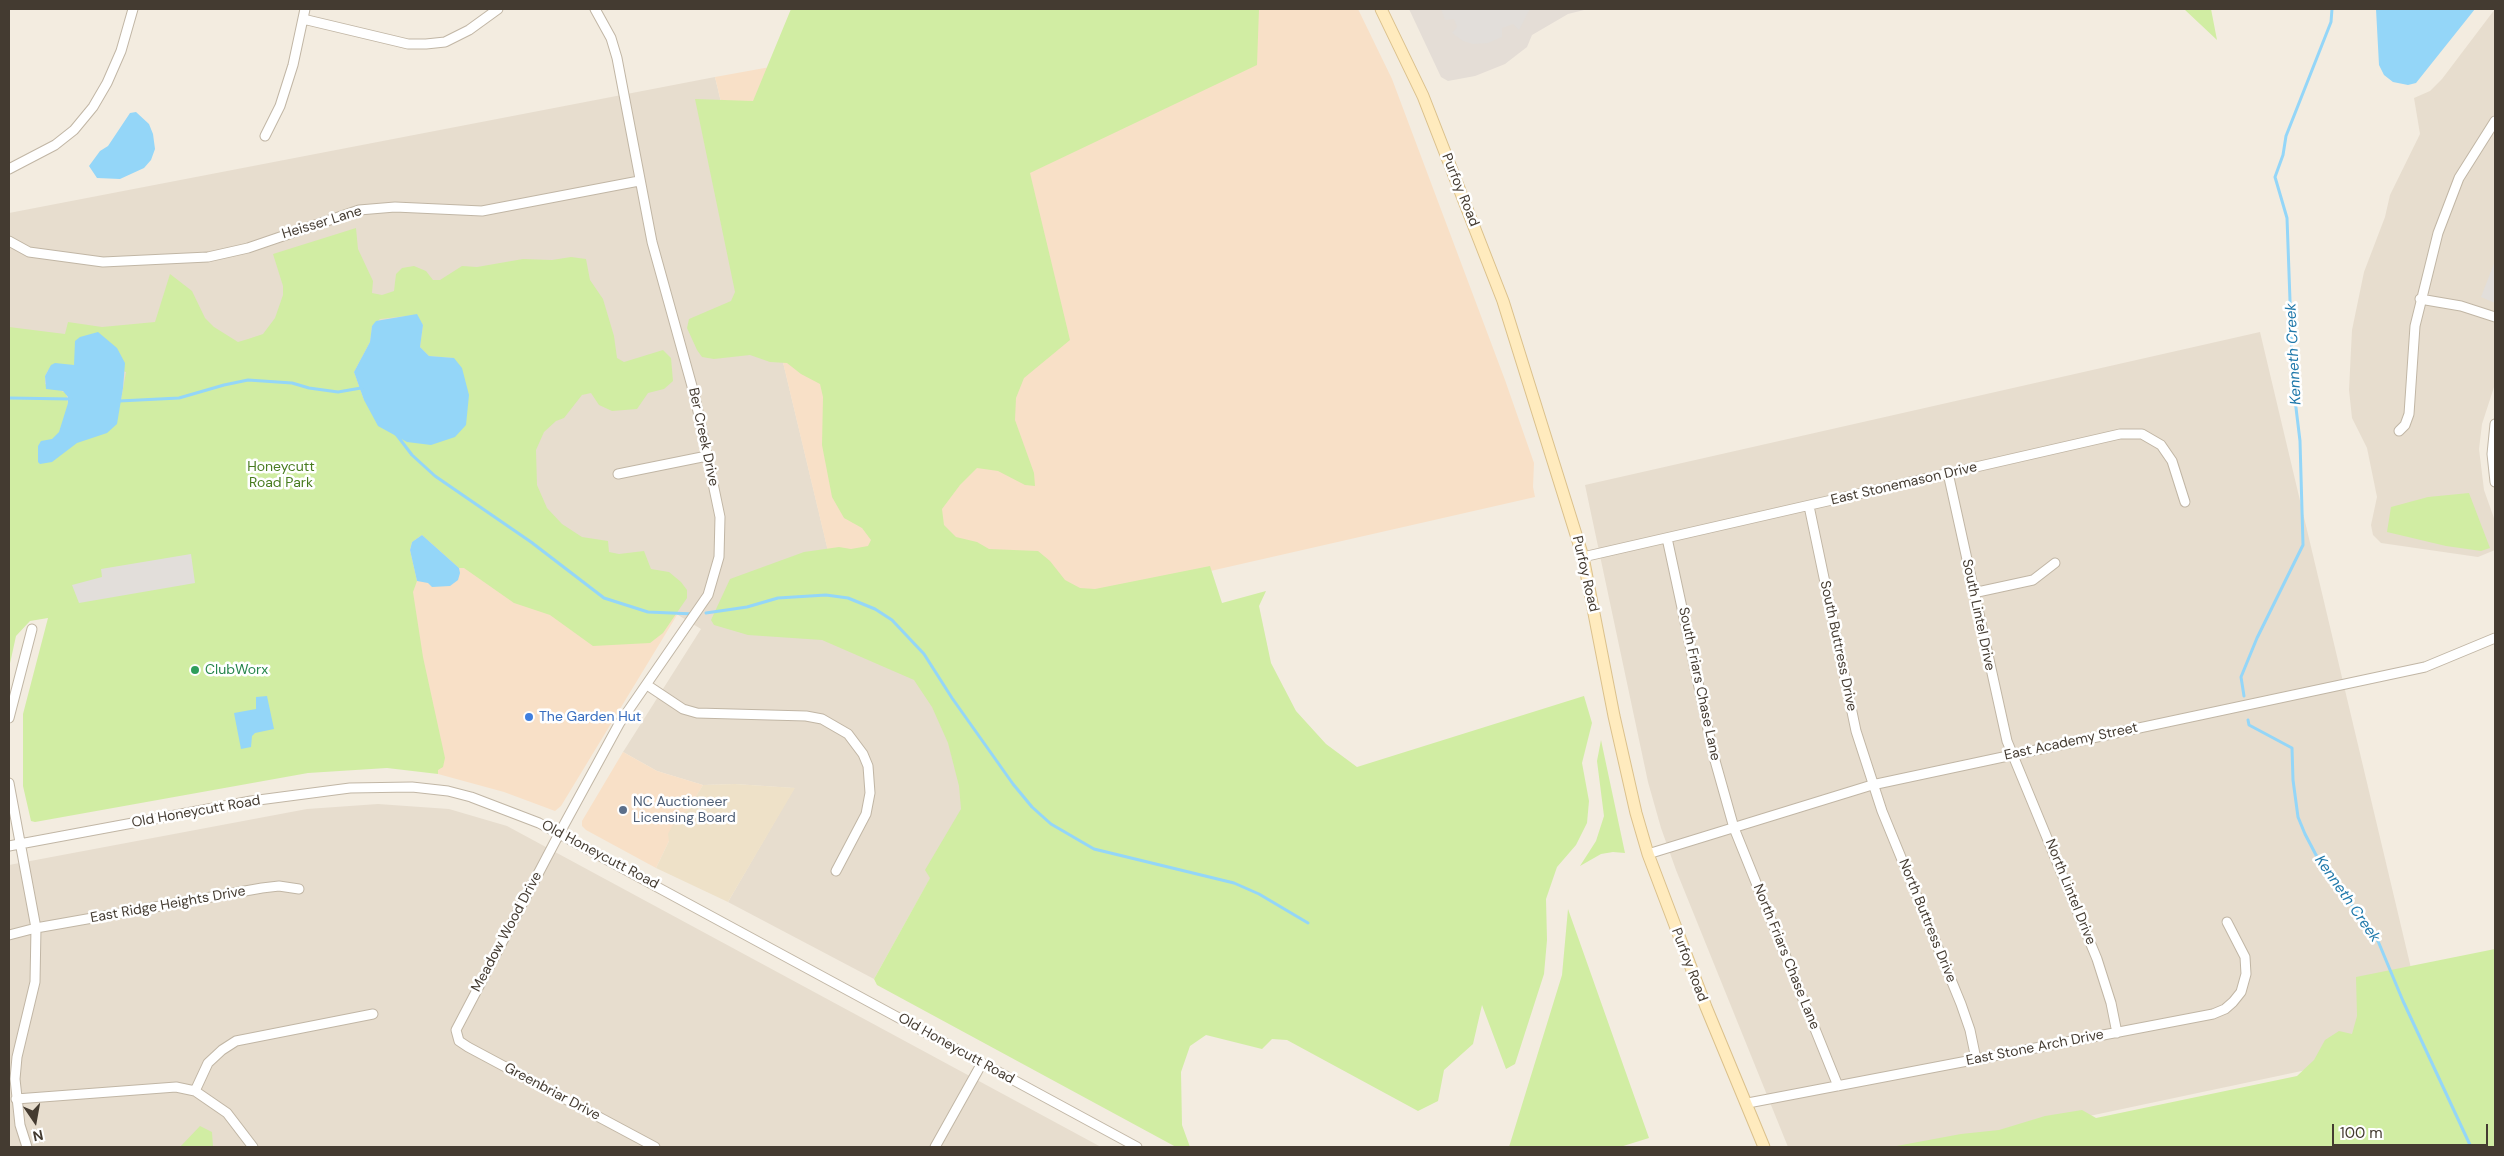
<!DOCTYPE html>
<html>
<head>
<meta charset="utf-8">
<style>
  body { margin:0 }
  #map { position:relative; width:2504px; height:1156px; overflow:hidden; background:#f3ece0; font-family:"DM Sans",sans-serif }
  canvas { display:block }
  .frame { position:absolute; inset:0; border:10px solid #443b31; pointer-events:none }
  .north { position:absolute; left:10px; top:1096px; width:50px; height:50px; -webkit-text-stroke:4px #fff; paint-order:stroke; rotate:168deg; font-size:14px; font-weight:700; line-height:20px; text-align:center; color:#443b31 }
  .north::after { content:''; display:block; margin:auto; width:18px; height:22px; background:#443b31; clip-path:polygon(50% 0,100% 100%,50% 72%,0 100%) }
  .scale { position:absolute; left:2332px; top:1124px; width:156px; height:22px; box-sizing:border-box; border:2px solid #443b31; border-top:0; padding-left:6px; font-size:15px; line-height:18px; white-space:nowrap; color:#443b31; -webkit-text-stroke:4px #fff; paint-order:stroke }
</style>
</head>
<body>
<div id="map">
<canvas width="2504" height="1156"></canvas>
<div class="frame"></div>
<div class="north">N</div>
<div class="scale">100 m</div>
</div>
<script>
const g = document.querySelector('canvas').getContext('2d');
g.lineJoin = 'round';
function fill(path, color) { g.fillStyle = color; g.fill(path, 'evenodd'); }
const shape = rows => new Path2D(rows.map(r => 'M' + r).join(''));
function trace(path, color, width, dash) { g.strokeStyle = color; g.lineWidth = width; g.lineCap = dash ? 'butt' : 'round'; g.setLineDash(dash || []); g.stroke(path); }
function label(font, color, halo, rows, align = 'center') {
  g.font = font + ' "DM Sans",sans-serif'; g.lineWidth = 5; g.setLineDash([]); g.textBaseline = 'middle'; g.strokeStyle = halo; g.fillStyle = color; for (const [text, x, y, turn = 0] of rows) {
    g.save(); g.translate(x, y); g.rotate((+turn || 0) * Math.PI / 180); g.textAlign = isNaN(turn) ? turn : align; if (halo) g.strokeText(text, 0, 0); g.fillText(text, 0, 0); g.restore();
  }
}
fill(shape([
  [2495,9,2495,384,2482,424,2479,449,2484,490,2495,521,2495,550,2478,557,2381,543,2373,535,2371,525,2377,497,2367,448,2352,418,2349,390,2352,330,2364,272,2385,217,2390,195,2420,134,2414,98,2430,91,2442,79],
  [715,77,851,647,940,629,976,796,874,979,728,902,794,788,735,784,703,785,657,771,623,752,701,629,454,478,9,403,9,213],
  [2260,332,2429,1044,1943,1147,1788,1147,1676,870,1661,828,1648,782,1585,485],
  [378,804,449,809,507,826,1101,1147,9,1147,9,865,307,809]
]), '#e7ddce');
fill(shape([
  [1005,9,1358,9,1392,79,1505,380,1534,463,1533,487,1535,497,1092,598,851,648,715,77,1007,24],
  [454,478,677,615,561,806,555,811,504,792,438,774,398,560],
  [623,752,657,771,703,785,669,841,656,868,586,830,582,826,582,821]
]), '#f8e0c7');
fill(shape([
  [1409,9,1588,9,1568,14,1532,35,1527,47,1505,64,1475,76,1448,81,1441,77]
]), '#e4ddd6');
fill(shape([
  [735,784,795,788,728,902,656,868,669,841,668,834,678,815,687,811,703,785]
]), '#eee1c8');
fill(shape([
  [791,9,1259,9,1257,65,1030,173,1070,340,1024,378,1016,398,1015,420,1034,473,1035,486,1025,485,998,471,977,468,960,485,942,509,944,525,956,537,977,542,989,549,1038,551,1050,561,1065,580,1080,588,1095,589,1210,566,1222,603,1266,591,1259,606,1271,663,1296,711,1326,744,1357,767,1584,696,1592,723,1582,763,1589,801,1587,823,1576,845,1557,867,1546,899,1547,940,1544,974,1515,1064,1506,1069,1482,1005,1473,1044,1444,1070,1438,1101,1418,1111,1287,1040,1272,1039,1262,1049,1206,1035,1190,1046,1181,1072,1182,1125,1190,1147,1176,1147,877,985,874,979,930,878,925,870,961,809,959,786,948,743,932,707,914,680,822,640,748,635,714,625,711,620,730,579,804,552,839,547,851,549,868,546,871,540,862,528,844,518,832,497,822,445,823,397,820,384,801,374,787,363,770,362,750,355,714,359,702,357,697,350,687,328,689,319,731,301,735,292,695,99,753,101],
  [2184,9,2211,9,2217,40],
  [356,228,358,249,373,281,372,293,382,295,394,291,396,274,402,268,414,266,426,271,433,280,440,280,462,266,477,267,523,259,552,260,571,257,586,259,590,280,603,299,614,336,617,358,624,362,663,350,671,358,673,381,664,389,648,393,637,409,612,411,599,405,591,393,582,395,564,418,556,421,544,432,536,450,537,485,547,508,562,524,582,537,608,541,609,552,619,554,644,551,651,569,669,572,681,582,687,590,687,598,663,633,650,643,593,646,550,615,514,603,464,568,459,568,422,535,412,542,410,550,417,581,413,592,423,657,445,758,443,767,438,770,438,774,387,768,308,773,35,822,31,821,23,786,23,714,48,618,30,621,16,636,9,668,9,327,65,334,68,322,102,327,155,322,170,274,192,291,205,318,214,327,238,342,248,339,263,334,275,318,283,295,283,286,273,254],
  [416,315,423,325,420,347,429,356,454,358,364,400,354,372,370,342,372,326,380,319],
  [76,357,126,372,121,400,67,410,68,403,66,393,45,384,45,376,48,370,65,365,74,365],
  [2469,493,2490,548,2481,551,2446,546,2387,532,2391,507,2428,497],
  [1601,740,1625,853,1613,852,1601,854,1580,866,1596,841,1604,816,1597,761],
  [1568,909,1649,1138,1620,1147,1509,1147,1562,975],
  [2495,949,2495,1147,1891,1147,1961,1134,1999,1130,2045,1116,2082,1110,2096,1118,2297,1076,2314,1060,2325,1040,2339,1031,2352,1034,2357,1016,2356,977],
  [200,1126,212,1132,213,1147,180,1147]
]), '#d1eda3');
fill(shape([
  [1441,9,1530,9,1519,30,1513,24,1502,28,1502,37,1488,43,1473,44,1463,41,1452,33,1457,27,1454,19,1445,20],
  [2495,261,2495,303,2481,297],
  [191,554,195,583,79,603,72,585,102,577,101,569]
]), '#e2deda');
fill(shape([
  [2376,9,2475,9,2416,83,2408,85,2393,82,2384,75,2379,65],
  [136,112,149,124,153,134,155,149,151,160,144,168,120,179,97,178,89,166,100,151,108,146,130,113],
  [417,314,423,325,420,347,429,356,454,358,462,368,469,395,466,425,455,437,431,445,407,442,378,426,364,400,354,372,370,342,372,326,376,321],
  [98,332,117,348,125,363,123,388,117,424,107,433,77,443,52,462,40,464,38,462,38,446,41,441,52,439,59,432,68,403,68,397,63,391,46,389,45,376,51,365,55,363,74,365,75,341,80,337],
  [422,535,459,568,460,573,458,580,450,586,432,587,428,583,417,581,410,550,412,542],
  [267,696,274,729,255,733,252,736,251,747,241,749,234,713,256,709,256,697]
]), '#94d6f8');
trace(shape([
  [9,398,71,399],
  [119,401,179,398,224,385,248,380,292,383,309,388,338,392,361,388,363,391],
  [396,434,412,455,435,476,531,542,604,598,648,612,694,614],
  [706,613,747,607,778,598,826,595,848,598,875,609,892,620,924,654,952,698,1013,784,1032,807,1051,824,1094,849,1234,883,1259,894,1308,923],
  [2244,696,2241,677,2257,638,2303,545,2300,441,2293,383,2287,218,2275,177,2283,155,2286,136,2331,22,2332,9],
  [2248,720,2249,725,2292,748,2293,780,2298,817,2305,834,2316,855,2378,941,2403,1001,2471,1147]
]), '#94d6f8', 3);
const street = shape([
  [595,9,611,38,617,58,652,242,695,397,720,517,719,557,708,595,619,724,559,834,456,1030,459,1041,468,1047,655,1147],
  [303,19,408,44,426,44,445,42,469,30,498,9],
  [265,136,280,106,293,65,305,9],
  [9,169,55,145,74,130,93,107,107,83,121,51,133,9],
  [9,241,29,252,103,262,208,257,248,248,359,210,395,207,482,211,639,181],
  [2420,299,2461,306,2495,317],
  [2495,424,2492,454,2495,482],
  [2399,431,2405,425,2409,414,2415,326,2438,233,2459,178,2495,121],
  [1948,473,2007,741,2097,959,2111,1003,2117,1033],
  [618,474,707,456],
  [1809,506,1856,731,1882,811,1961,1004,1970,1030,1976,1059],
  [1667,538,1714,757,1734,828,1838,1086],
  [1583,557,2120,434,2142,434,2161,445,2172,461,2185,502],
  [1973,593,2033,580,2055,563],
  [647,685,683,709,697,713,806,716,822,719,848,734,863,754,868,766,870,793,866,814,836,871],
  [9,718,32,629],
  [9,783,36,928,35,982,17,1057,15,1079,20,1125,27,1147],
  [9,846,251,801,350,788,412,787,448,791,471,797,539,823,1137,1147],
  [1648,854,1872,785,2425,667,2495,638],
  [9,935,36,928,262,888,279,886,299,889],
  [195,1091,208,1063,222,1050,236,1041,373,1014],
  [16,1099,176,1087,195,1091,227,1113,253,1147],
  [1748,1103,2213,1014,2225,1009,2233,1002,2241,992,2246,974,2245,957,2227,922],
  [935,1147,982,1063]
]);
const secondary = shape([
  [1381,9,1423,96,1503,301,1583,557,1614,716,1636,813,1648,854,1706,1007,1764,1147]
]);
trace(street, '#c1b6a5', 11);
trace(secondary, '#dbc18c', 13);
trace(street, '#fff', 9);
trace(secondary, '#ffebbe', 11);
for (const [x, y, r, color] of [
  [195,670,5,"#2e9e5b"],
  [529,717,5,"#3f7fe0"],
  [623,810,5,"#5c6f8a"]
]) { const dot = new Path2D(); dot.arc(x, y, r, 0, 2 * Math.PI); g.fillStyle = color; g.fill(dot); trace(dot, '#fff', 2); }
label('14px', '#443b31', '#fff', [
  ["Purfoy Road",1460,190,68],
  ["Heisser Lane",322,223,-17],
  ["Ber Creek Drive",703,437,78],
  ["East Stonemason Drive",1904,484,-13],
  ["Purfoy Road",1585,574,77],
  ["South Lintel Drive",1978,615,78],
  ["South Buttress Drive",1838,646,78],
  ["South Friars Chase Lane",1699,684,78],
  ["East Academy Street",2071,742,-12],
  ["Old Honeycutt Road",196,812,-10],
  ["Old Honeycutt Road",600,855,28],
  ["North Lintel Drive",2070,892,68],
  ["East Ridge Heights Drive",168,905,-10],
  ["North Buttress Drive",1927,921,68],
  ["Meadow Wood Drive",507,932,-62],
  ["North Friars Chase Lane",1786,957,68],
  ["Purfoy Road",1689,965,69],
  ["East Stone Arch Drive",2035,1048,-11],
  ["Old Honeycutt Road",956,1049,29],
  ["Greenbriar Drive",552,1092,28]
]);
label('14px', '#487b1f', '#fff', [
  ["Honeycutt",281,467],
  ["Road Park",281,483]
]);
label('14px', '#27864d', '#fff', [
  ["ClubWorx",205,670]
], 'left');
label('14px', '#366cbe', '#fff', [
  ["The Garden Hut",539,717]
], 'left');
label('14px', '#4e5e75', '#fff', [
  ["NC Auctioneer",633,802],
  ["Licensing Board",633,818]
], 'left');
label('italic 15px', '#1e78aa', '#fff', [
  ["Kenneth Creek",2294,354,-93],
  ["Kenneth Creek",2347,899,55]
]);
</script>
</body>
</html>
